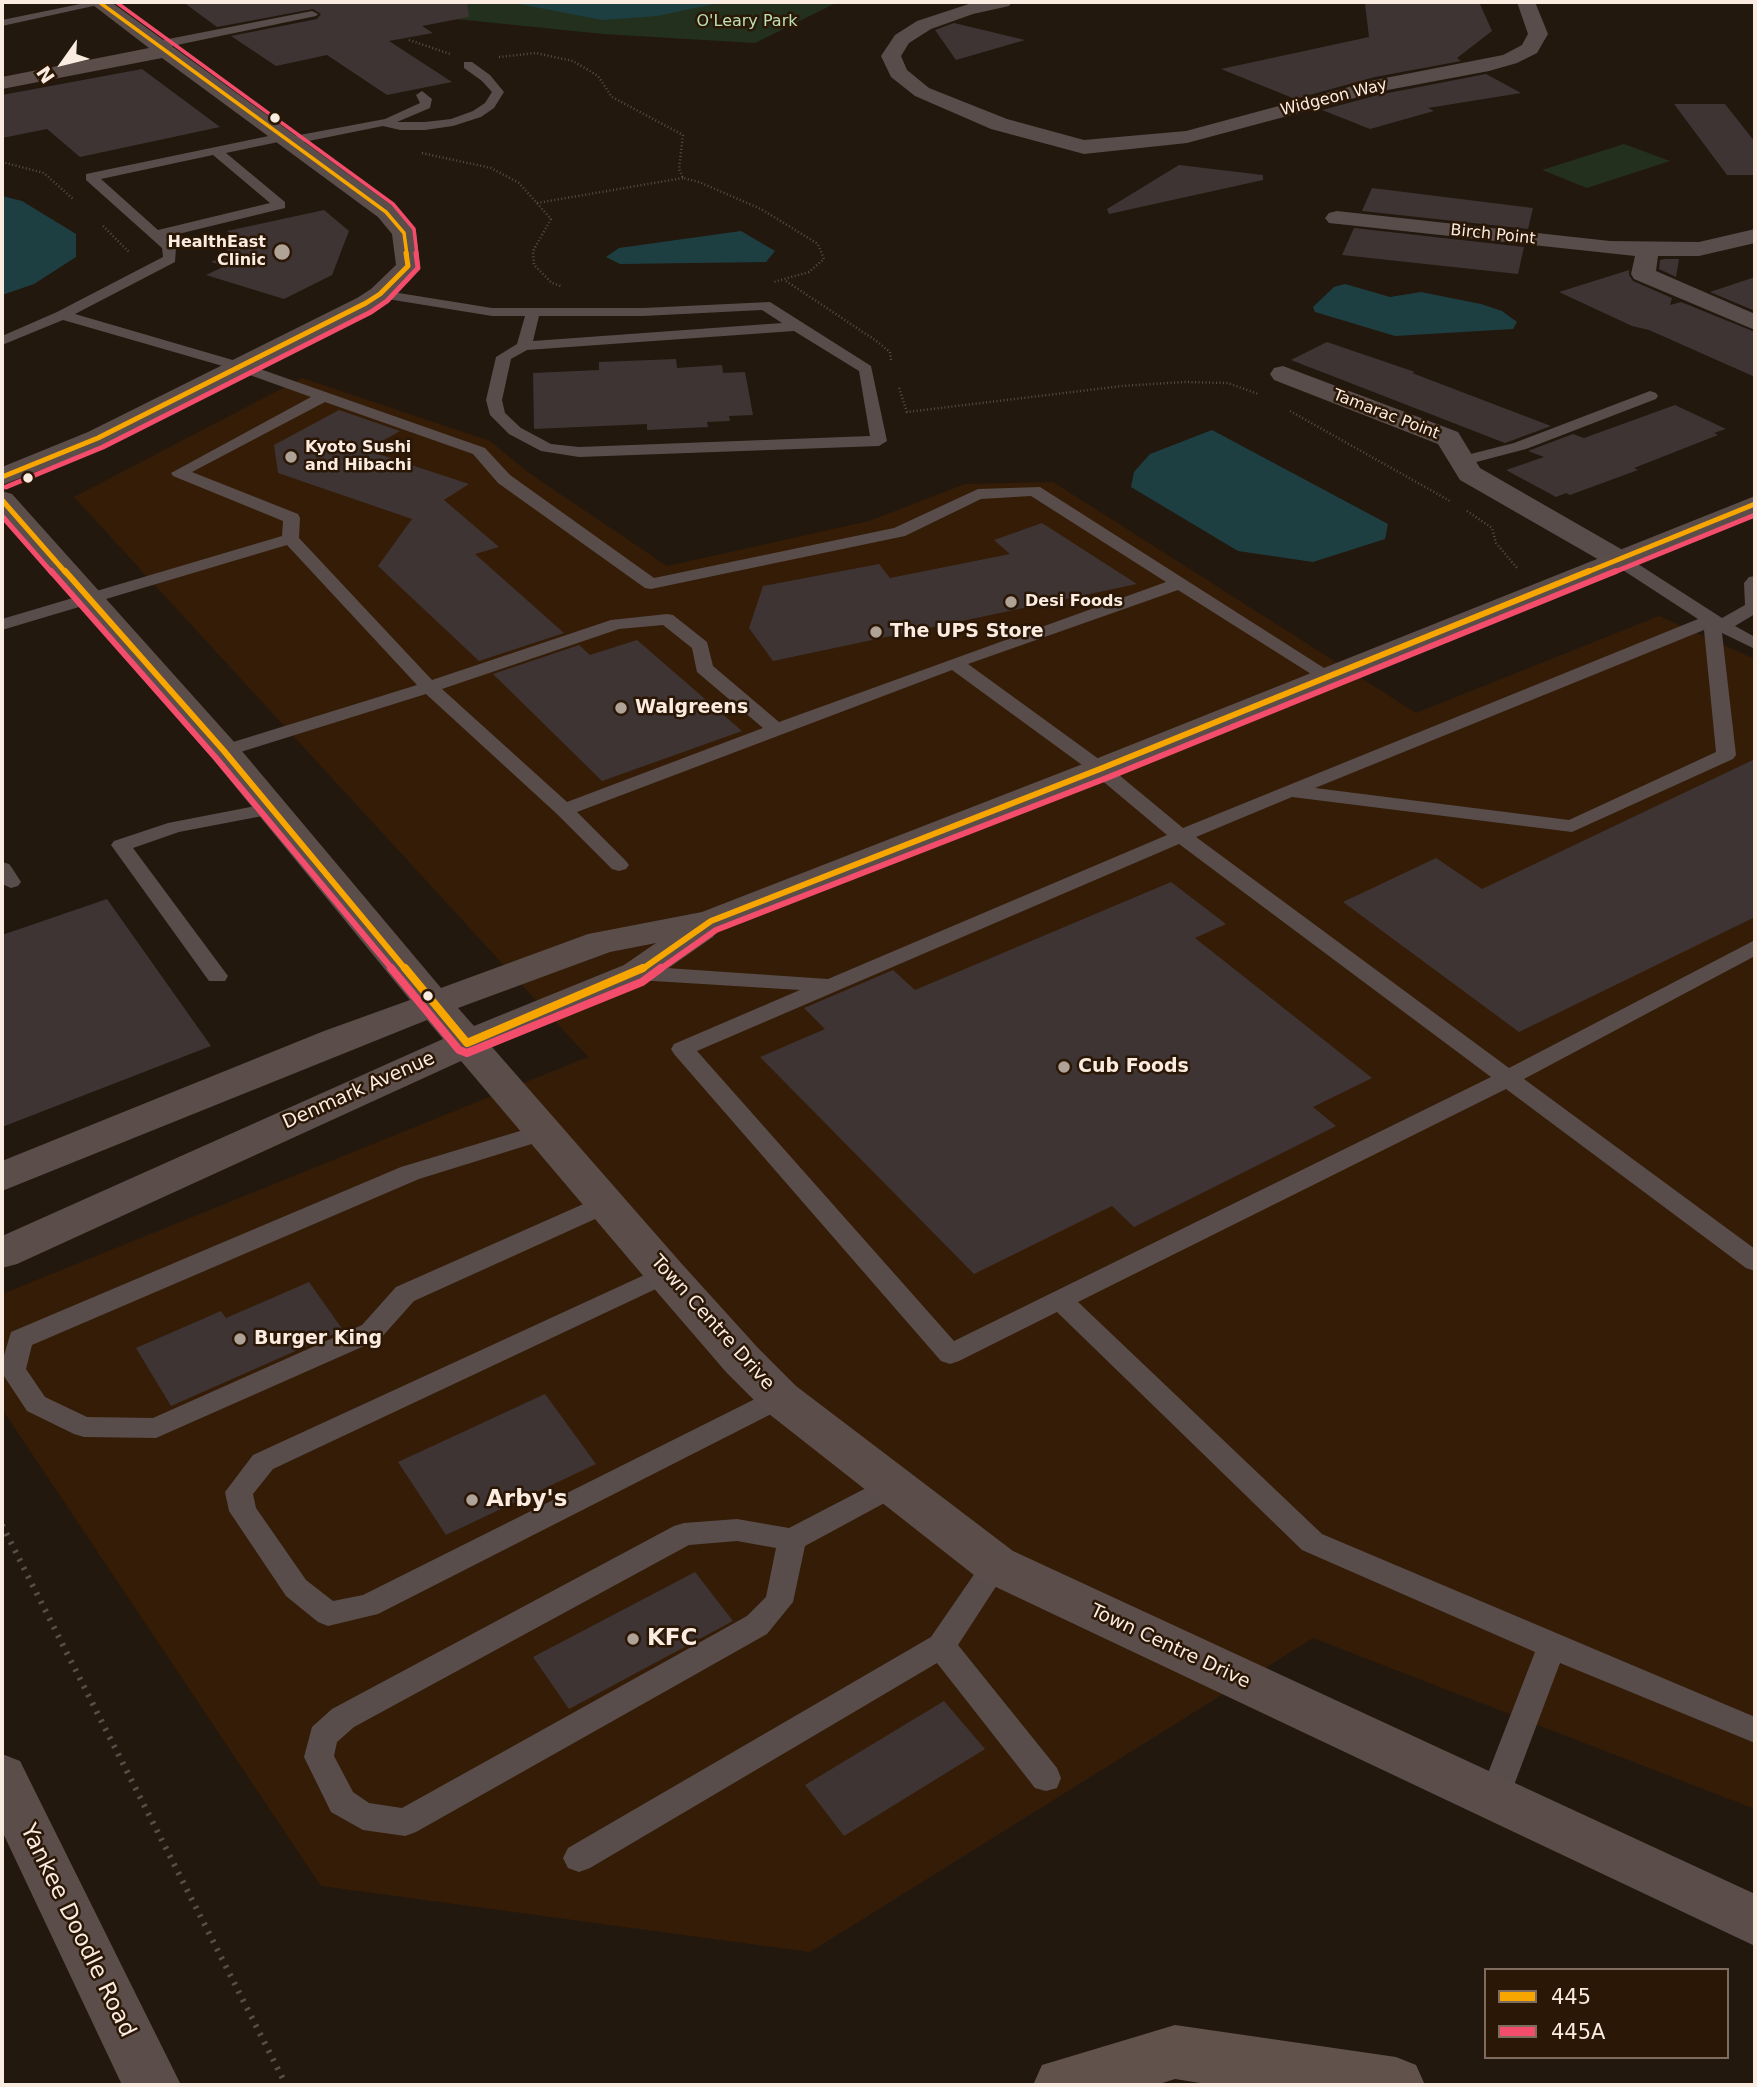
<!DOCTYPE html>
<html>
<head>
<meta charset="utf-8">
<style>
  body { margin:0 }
  #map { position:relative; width:1757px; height:2087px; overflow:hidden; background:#23180e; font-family:"DejaVu Sans",sans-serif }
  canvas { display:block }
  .frame { position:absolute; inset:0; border:4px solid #faece1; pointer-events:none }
  .legend { position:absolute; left:1484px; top:1968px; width:245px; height:91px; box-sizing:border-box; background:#2b1706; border:2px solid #7e6c5e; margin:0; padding:9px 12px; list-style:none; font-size:21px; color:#faece1 }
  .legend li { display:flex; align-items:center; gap:14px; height:35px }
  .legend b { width:35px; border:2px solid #7e6c5e }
  .north { position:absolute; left:28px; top:28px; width:70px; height:70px; -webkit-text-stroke:5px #2b1706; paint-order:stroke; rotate:236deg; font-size:19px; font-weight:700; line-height:28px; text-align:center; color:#faece1 }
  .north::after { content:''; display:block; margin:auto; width:24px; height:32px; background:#faece1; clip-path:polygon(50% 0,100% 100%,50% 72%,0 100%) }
</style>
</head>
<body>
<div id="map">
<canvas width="1757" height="2087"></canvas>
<div class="frame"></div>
<ul class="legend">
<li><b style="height:9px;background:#f7a600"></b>445</li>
<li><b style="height:9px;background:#f44d6c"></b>445A</li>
</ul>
<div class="north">N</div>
</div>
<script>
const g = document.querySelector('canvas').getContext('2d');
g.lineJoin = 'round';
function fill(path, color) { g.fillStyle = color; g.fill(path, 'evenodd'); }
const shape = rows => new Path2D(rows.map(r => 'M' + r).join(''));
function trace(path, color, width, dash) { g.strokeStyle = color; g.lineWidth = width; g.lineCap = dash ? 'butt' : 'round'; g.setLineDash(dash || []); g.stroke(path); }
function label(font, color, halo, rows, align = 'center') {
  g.font = font + ' "DejaVu Sans",sans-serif'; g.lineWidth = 5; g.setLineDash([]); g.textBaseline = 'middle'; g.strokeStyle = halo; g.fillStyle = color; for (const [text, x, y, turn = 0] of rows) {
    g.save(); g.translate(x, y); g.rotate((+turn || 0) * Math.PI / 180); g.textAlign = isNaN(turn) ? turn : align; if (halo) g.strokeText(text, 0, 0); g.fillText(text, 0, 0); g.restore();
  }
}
fill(shape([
  [302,378,490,441,529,473,667,566,869,521,965,484,1053,482,1416,713,1659,616,1755,659,1755,1809,1313,1638,810,1952,321,1886,2,1409,2,1294,588,1057,74,497]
]), '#341c07');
fill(shape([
  [419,2,838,2,755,43,603,34,446,18],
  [1624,144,1670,161,1587,188,1542,170]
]), '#23301d');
fill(shape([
  [509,2,724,2,657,16,602,20],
  [2,196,22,201,76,234,76,257,34,284,2,295],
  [741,231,775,251,766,262,620,264,606,257,619,248],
  [1345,284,1390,297,1421,292,1481,304,1502,311,1517,322,1513,329,1395,336,1315,312,1313,307,1334,287],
  [1212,430,1388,524,1385,539,1313,562,1238,551,1131,487,1134,472,1150,454]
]), '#1e3f42');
fill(shape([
  [183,2,467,2,469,17,422,26,433,33,389,41,452,82,387,95,327,55,276,66,231,36,317,19,321,14,313,9,217,27],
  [1392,2,1479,2,1492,31,1457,58,1461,61,1375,77,1295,99,1221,69,1369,37,1365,4],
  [954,23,1025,40,956,60,935,30],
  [142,69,220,127,80,157,47,129,2,138,2,95],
  [1486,74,1521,93,1428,108,1434,111,1370,129,1322,110,1378,95],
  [1674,104,1725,104,1755,142,1755,175,1727,175],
  [1179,165,1263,175,1263,180,1109,214,1107,209],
  [1372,188,1533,208,1528,229,1362,211],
  [324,210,349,231,332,275,284,299,206,275,225,266,211,262,230,253,221,244,237,240,227,231],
  [1354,228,1524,247,1518,274,1342,255],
  [1665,259,1679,259,1676,277,1659,269,1660,260],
  [1629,270,1629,275,1633,281,1672,298,1670,305,1681,302,1755,332,1755,377,1649,330,1632,326,1559,292],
  [1755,277,1755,311,1710,292],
  [1327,342,1415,372,1412,373,1551,426,1505,443,1291,360],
  [676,359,677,368,722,365,723,373,745,372,753,415,729,416,730,421,707,422,708,427,647,430,647,424,534,429,533,373,599,370,599,362],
  [1675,405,1726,429,1714,433,1718,435,1634,468,1638,470,1570,495,1566,493,1556,497,1506,470,1544,457,1528,451,1573,434,1584,438],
  [339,410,400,431,366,450,469,484,444,500,499,547,475,554,564,633,479,661,378,566,412,519,278,473,274,445],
  [1042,523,1137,584,773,661,749,628,763,586,879,564,890,578,1010,554,994,540],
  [637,640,742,731,602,781,493,674,579,645,590,655],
  [1755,759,1755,917,1519,1032,1343,902,1436,858,1482,889],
  [1171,882,1226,924,1195,938,1372,1078,1313,1107,1336,1126,1134,1227,1112,1206,974,1274,760,1057,825,1029,804,1008,893,970,915,990],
  [107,899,211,1046,2,1127,2,935],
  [309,1282,343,1330,171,1406,136,1348,221,1311,226,1318],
  [545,1394,596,1464,446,1535,398,1462],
  [695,1572,733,1621,569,1709,533,1657],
  [944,1701,985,1749,844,1836,805,1785]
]), '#3e3433');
trace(shape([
  [409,40,450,54],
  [499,57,536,53,573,61,598,76,612,97,683,135,679,169,683,178,699,182,761,209,818,244,824,259,809,272,774,282],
  [422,153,491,168,519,183,551,219,533,251,534,265,552,283,561,286],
  [2,162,44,173,73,199],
  [537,203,683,178],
  [103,226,129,252],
  [786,281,875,340,890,352,891,360],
  [899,388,907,412,1122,386,1184,382,1228,383,1258,394],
  [1290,411,1450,501],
  [1467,511,1492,528,1496,543,1517,568]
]), '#574e4a', 2.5, [1, 2.5]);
trace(shape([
  [2,1525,286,2085]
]), '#574e4a', 6, [2.5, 7]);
fill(shape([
  [90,2,107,3,2,26,2,20,90,2],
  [312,11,318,14,316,16,158,49,152,45,158,41,312,11],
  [464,62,472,62,490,75,504,92,494,108,481,117,453,126,425,130,400,130,383,126,289,145,283,141,226,153,285,202,285,208,166,237,176,247,175,262,75,314,243,363,485,448,510,475,654,578,894,528,978,489,1040,487,1335,675,1333,679,1319,679,1178,590,968,664,1107,765,1183,828,1698,619,1612,563,1609,559,1612,555,1624,555,1722,618,1745,605,1744,583,1749,577,1755,576,1755,614,1735,626,1755,637,1755,649,1722,633,1736,755,1733,759,1572,832,1292,797,1196,837,1509,1068,1755,940,1755,956,1524,1079,1755,1249,1755,1271,1746,1268,1506,1089,1078,1302,1322,1534,1755,1717,1755,1743,1560,1663,1505,1809,1494,1813,1483,1809,1478,1799,1535,1652,1302,1550,1057,1312,959,1361,950,1364,941,1361,674,1054,671,1049,674,1044,800,990,637,980,629,978,626,973,629,968,637,966,828,979,1167,835,1093,773,952,670,577,812,626,861,629,865,626,869,619,871,612,869,557,814,426,694,231,755,217,755,214,751,217,747,417,685,287,545,2,630,2,619,282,536,283,521,173,476,171,473,311,397,233,369,63,320,2,345,2,336,57,312,163,257,162,248,86,180,86,174,283,133,289,137,385,119,420,103,416,95,422,91,432,99,430,108,397,122,425,122,451,119,473,111,485,103,492,92,482,81,464,68,464,62],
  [213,155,270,203,158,230,101,179,213,155],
  [325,402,473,454,498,483,645,588,651,589,905,536,981,499,1031,496,1166,582,779,722,713,666,707,642,673,615,667,614,611,620,432,680,299,538,300,518,298,514,192,472,325,402],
  [663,625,692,648,697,672,763,728,567,802,442,689,619,629,663,625],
  [1704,630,1716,752,1569,820,1315,788,1704,630],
  [1179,844,1491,1077,954,1341,697,1051,1179,844],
  [380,290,492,308,643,308,770,302,871,366,887,441,879,446,579,457,541,451,509,434,490,415,486,400,496,357,517,344,525,316,492,316,375,297,373,294,375,291,380,290],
  [762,310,782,323,533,341,539,316,643,316,762,310],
  [794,331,859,371,870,436,579,447,551,444,521,428,505,413,502,400,511,359,527,350,794,331],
  [1650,391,1656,393,1658,396,1656,399,1526,449,1461,466,1453,461,1455,458,1514,443,1650,391],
  [271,803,278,805,281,809,278,813,179,832,133,848,228,976,225,981,209,981,111,845,114,841,168,823,271,803],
  [2,862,9,864,12,868,21,882,18,886,11,888,2,884,2,862],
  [543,1124,551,1126,555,1132,551,1138,419,1179,32,1345,26,1369,45,1397,87,1417,153,1418,362,1325,396,1287,597,1198,606,1196,615,1198,618,1204,615,1210,414,1301,380,1339,156,1438,84,1437,74,1434,27,1411,2,1373,2,1362,11,1332,401,1167,543,1124],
  [666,1265,675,1268,679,1274,675,1280,273,1469,253,1494,256,1508,306,1580,333,1601,363,1595,771,1391,780,1388,789,1391,793,1398,789,1405,378,1614,328,1626,318,1622,286,1596,229,1511,225,1492,253,1455,666,1265],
  [893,1474,903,1477,907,1485,903,1493,805,1546,793,1602,767,1634,416,1832,405,1836,363,1830,331,1812,304,1757,312,1727,332,1709,674,1526,684,1523,737,1519,789,1528,893,1474],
  [737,1541,776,1548,766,1597,747,1616,402,1808,369,1803,353,1792,334,1756,337,1742,354,1727,689,1545,737,1541],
  [996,1554,1006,1557,1010,1565,958,1645,1057,1768,1061,1778,1057,1788,1046,1791,1035,1788,937,1663,590,1868,579,1872,568,1868,563,1858,568,1848,931,1637,986,1557,996,1554]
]), '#584d4a');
fill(shape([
  [975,2,1012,2,1009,6,973,14,931,29,909,43,901,56,907,70,929,88,1007,119,1084,140,1186,131,1375,80,1503,55,1522,45,1528,34,1517,2,1535,2,1548,34,1537,53,1517,63,1489,71,1377,92,1187,143,1084,154,991,129,915,96,891,77,881,56,895,35,917,21,975,2],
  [1337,211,1610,241,1699,242,1755,229,1755,243,1699,256,1658,256,1656,271,1755,314,1755,330,1634,279,1631,274,1635,256,1329,223,1325,218,1329,213,1337,211],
  [1283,366,1458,432,1480,468,1628,553,1633,559,1628,565,1618,568,1608,565,1460,480,1438,444,1274,380,1270,374,1274,368,1283,366]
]), '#584d4a');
fill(shape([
  [89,2,111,2,394,207,416,233,420,266,389,299,375,308,108,444,2,485,2,467,88,432,357,298,371,289,396,265,392,234,378,217,162,58,2,89,2,77,149,48,89,2],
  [2,491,12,494,236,744,441,988,588,934,702,912,1088,762,1755,496,1755,514,1112,776,717,930,713,937,650,981,492,1047,681,1263,758,1348,796,1386,1013,1551,1755,1894,1755,1946,979,1579,764,1410,726,1372,651,1285,461,1061,17,1264,2,1268,2,1236,443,1039,427,1020,2,1191,2,1161,324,1031,410,1000,212,758,2,517,2,491],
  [656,943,624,965,474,1026,458,1008,610,952,656,943],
  [2,1754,20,1761,181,2085,122,2085,2,1831,2,1754]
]), '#5b4e4a');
fill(shape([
  [1175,2025,1396,2057,1416,2065,1425,2085,1213,2085,1175,2079,1156,2085,1033,2085,1042,2065,1175,2025]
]), '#62524c');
trace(shape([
  [99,2,386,212,404,233,407,255]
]), '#f7a600', 3.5);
trace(shape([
  [2,477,98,438,366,303,380,294,408,266,406,253],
  [2,500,66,573],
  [1585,573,1755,504]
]), '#f7a600', 5);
trace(shape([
  [65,571,224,751,406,970],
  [641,970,711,921,1100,769,1589,571]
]), '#f7a600', 6);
trace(shape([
  [405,968,467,1043,643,968]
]), '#f7a600', 8);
trace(shape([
  [116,2,393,204,414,229,417,255]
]), '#f44d6c', 3.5);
trace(shape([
  [6,487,103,447,371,312,387,301,418,268,416,253],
  [2,516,52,573],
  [1612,573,1755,515]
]), '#f44d6c', 5);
trace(shape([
  [51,571,216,758,393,970],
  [659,970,716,930,1104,779,1616,571]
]), '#f44d6c', 6);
trace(shape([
  [391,968,459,1050,467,1053,642,982,661,968]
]), '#f44d6c', 8);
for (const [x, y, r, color] of [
  [275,118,6,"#faece1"],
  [282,252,9,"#afa297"],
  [291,457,7,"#afa297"],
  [28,478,6,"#faece1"],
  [1011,602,7,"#afa297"],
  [876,632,7,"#afa297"],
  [621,708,7,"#afa297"],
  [428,996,6,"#faece1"],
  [1064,1067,7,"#afa297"],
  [240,1339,7,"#afa297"],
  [472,1500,7,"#afa297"],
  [633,1639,7,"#afa297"]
]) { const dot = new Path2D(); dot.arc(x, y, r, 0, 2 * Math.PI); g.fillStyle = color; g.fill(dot); trace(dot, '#2b1706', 2.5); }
label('16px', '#bbe0b3', '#2b1706', [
  ["O'Leary Park",747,22]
]);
label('16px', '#faece1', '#2b1706', [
  ["Widgeon Way",1334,98,-14],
  ["Birch Point",1493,235,6],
  ["Tamarac Point",1386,415,21]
]);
label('bold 16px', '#faece1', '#2b1706', [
  ["HealthEast",266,243,"right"],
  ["Clinic",266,261,"right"],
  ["Kyoto Sushi",305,448],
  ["and Hibachi",305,466],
  ["Desi Foods",1025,602]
], 'left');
label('bold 19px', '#faece1', '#2b1706', [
  ["The UPS Store",890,632],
  ["Walgreens",635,708],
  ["Cub Foods",1078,1067],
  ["Burger King",254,1339]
], 'left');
label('19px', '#faece1', '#2b1706', [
  ["Denmark Avenue",359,1091,-24],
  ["Town Centre Drive",712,1323,48],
  ["Town Centre Drive",1170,1647,25]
]);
label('bold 23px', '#faece1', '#2b1706', [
  ["Arby's",486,1500],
  ["KFC",647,1639]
], 'left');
label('23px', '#faece1', '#2b1706', [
  ["Yankee Doodle Road",77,1931,64]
]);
</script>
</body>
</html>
